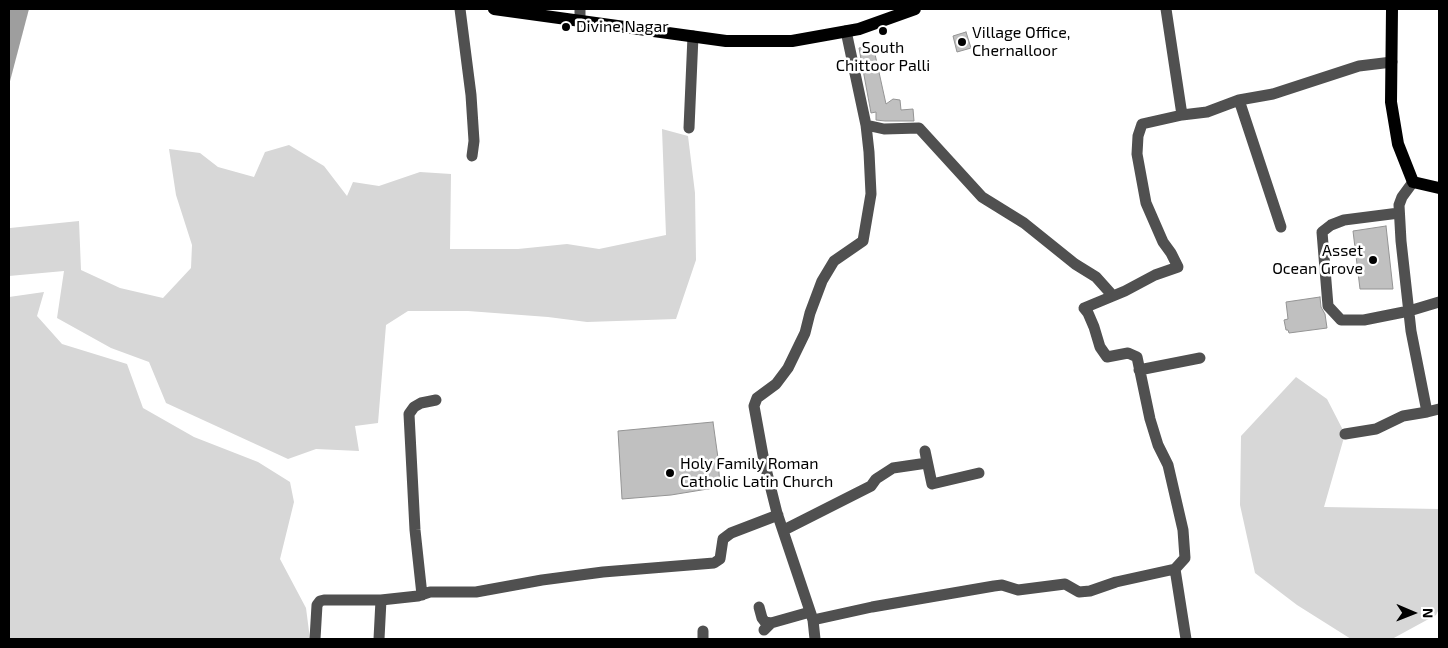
<!DOCTYPE html>
<html>
<head>
<meta charset="utf-8">
<style>
  body { margin:0 }
  #map { position:relative; width:1448px; height:648px; overflow:hidden; background:#fff; font-family:"Exo 2",sans-serif }
  canvas { display:block }
  .frame { position:absolute; inset:0; border:10px solid #000; pointer-events:none }
  .north { position:absolute; left:1388px; top:588px; width:50px; height:50px; -webkit-text-stroke:4px #fff; paint-order:stroke; rotate:91deg; font-size:14px; font-weight:700; line-height:20px; text-align:center; color:#000 }
  .north::after { content:''; display:block; margin:auto; width:18px; height:22px; background:#000; clip-path:polygon(50% 0,100% 100%,50% 72%,0 100%) }
</style>
</head>
<body>
<div id="map">
<canvas width="1448" height="648"></canvas>
<div class="frame"></div>
<div class="north">N</div>
</div>
<script>
const g = document.querySelector('canvas').getContext('2d');
g.lineJoin = 'round';
function fill(path, color) { g.fillStyle = color; g.fill(path, 'evenodd'); }
const shape = rows => new Path2D(rows.map(r => 'M' + r).join(''));
function trace(path, color, width, dash) { g.strokeStyle = color; g.lineWidth = width; g.lineCap = dash ? 'butt' : 'round'; g.setLineDash(dash || []); g.stroke(path); }
function label(font, color, halo, rows, align = 'center') {
  g.font = font + ' "Exo 2",sans-serif'; g.lineWidth = 5; g.setLineDash([]); g.textBaseline = 'middle'; g.strokeStyle = halo; g.fillStyle = color; for (const [text, x, y, turn = 0] of rows) {
    g.save(); g.translate(x, y); g.rotate((+turn || 0) * Math.PI / 180); g.textAlign = isNaN(turn) ? turn : align; if (halo) g.strokeText(text, 0, 0); g.fillText(text, 0, 0); g.restore();
  }
}
fill(shape([
  [662,129,688,136,695,193,696,260,676,319,587,322,548,317,468,311,408,311,386,325,378,423,355,426,359,451,316,449,288,459,166,403,149,362,111,348,57,318,64,271,9,276,10,228,79,221,81,270,120,288,163,298,191,268,192,245,176,195,169,149,200,153,218,167,254,177,265,152,289,145,324,166,347,196,353,182,379,186,420,172,451,174,450,249,518,249,567,244,599,249,666,235],
  [44,292,37,316,62,344,127,364,143,408,194,437,258,462,290,482,294,502,280,559,306,608,310,639,9,639,9,297],
  [1296,377,1327,399,1345,434,1324,507,1439,509,1439,609,1436,615,1392,639,1351,639,1297,605,1255,573,1240,505,1241,436]
]), '#d7d7d7');
fill(shape([
  [9,9,29,9,9,85]
]), '#9e9e9e');
const building = shape([
  [966,32,971,48,957,52,953,36,966,32],
  [873,45,886,104,893,99,900,100,901,110,913,109,914,121,885,121,876,120,876,112,871,113,859,48,873,45],
  [1386,226,1393,289,1360,289,1353,231,1386,226],
  [1320,297,1321,307,1325,314,1327,328,1289,333,1288,330,1286,330,1284,320,1288,319,1286,302,1320,297],
  [713,422,718,458,720,487,671,495,622,499,618,431,713,422]
]);
fill(building, '#c0c0c0');
trace(building, '#949494', 1);
trace(shape([
  [460,9,471,95,474,141,472,156],
  [1166,9,1182,115],
  [580,21,580,9],
  [1239,100,1281,227],
  [866,125,884,129,919,128,982,197,1024,223,1075,264,1096,277,1113,296],
  [689,128,693,36],
  [1413,182,1402,197,1399,205,1401,241,1411,331,1427,412,1439,409],
  [1399,213,1344,220,1331,225,1322,232,1328,306,1341,320,1364,320,1409,311,1439,302],
  [1139,370,1200,358],
  [1345,434,1376,429,1403,416,1427,412],
  [784,530,871,486,876,479,893,468,927,463,925,451,932,484,979,473],
  [422,595,415,530,409,414,414,407,421,403,436,400],
  [759,607,762,618,765,622,771,623],
  [813,620,872,607,994,586,1002,585,1018,590,1065,584,1079,592,1090,591,1116,582,1175,569],
  [764,630,771,623,810,612],
  [703,631,703,639],
  [315,639,317,605,320,601,324,600,381,600,418,596,430,592,476,592,542,580,603,572,714,563,720,559,723,539,731,533,778,515],
  [379,639,381,600],
  [815,639,813,620,777,513,764,461,754,406,757,398,776,384,788,368,805,333,810,313,822,281,834,261,863,241,871,194,869,152,866,125,846,31],
  [1186,639,1175,569,1185,558,1183,530,1168,465,1158,445,1150,419,1137,357,1128,353,1107,357,1100,347,1094,327,1088,313,1084,308,1125,291,1155,275,1178,267,1171,253,1163,242,1146,203,1137,154,1138,136,1142,124,1182,115,1207,112,1239,100,1273,94,1359,66,1392,62]
]), '#505050', 11);
trace(shape([
  [494,9,726,41,792,41,859,29,915,9],
  [1392,9,1391,102,1398,144,1413,182,1439,188]
]), '#000', 12);
for (const [x, y, r, color] of [
  [566,27,5,"#000"],
  [883,31,5,"#000"],
  [962,42,5,"#000"],
  [1373,260,5,"#000"],
  [670,473,5,"#000"]
]) { const dot = new Path2D(); dot.arc(x, y, r, 0, 2 * Math.PI); g.fillStyle = color; g.fill(dot); trace(dot, '#fff', 2); }
label('16px', '#000', '#fff', [
  ["Divine Nagar",576,27],
  ["Village Office,",972,33],
  ["Chernalloor",972,51],
  ["South",883,48,"center"],
  ["Chittoor Palli",883,66,"center"],
  ["Asset",1363,251,"right"],
  ["Ocean Grove",1363,269,"right"],
  ["Holy Family Roman",680,464],
  ["Catholic Latin Church",680,482]
], 'left');
</script>
</body>
</html>
